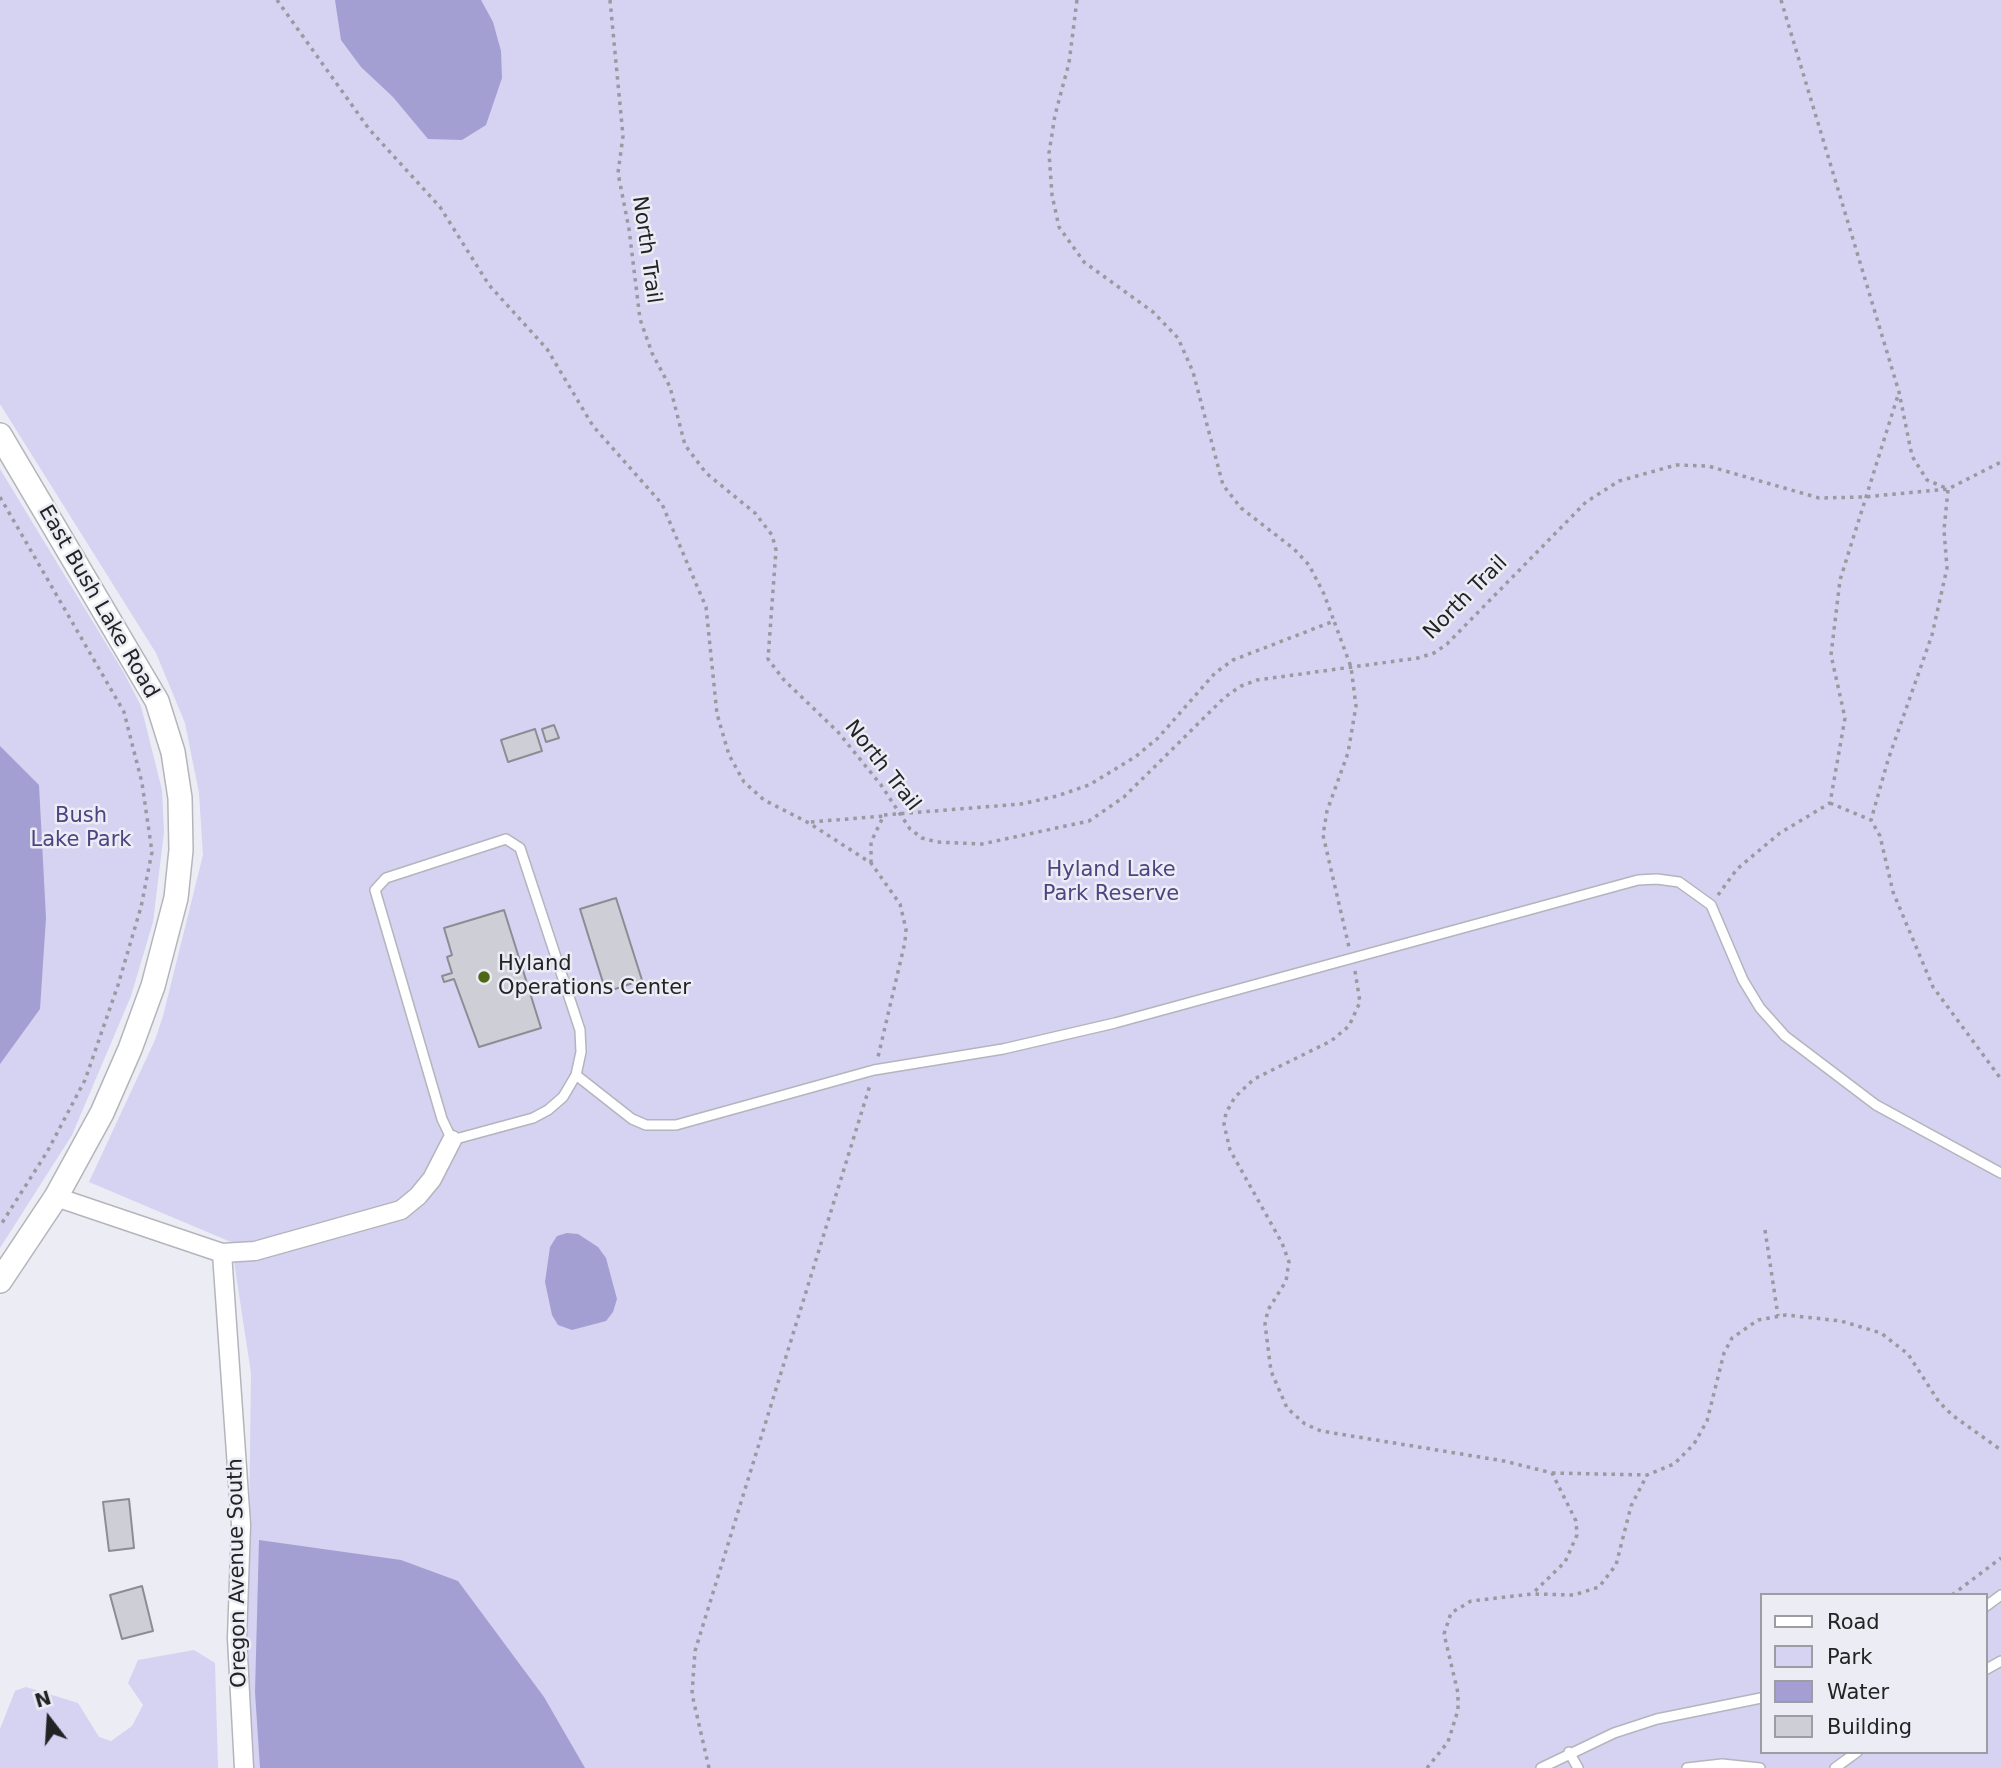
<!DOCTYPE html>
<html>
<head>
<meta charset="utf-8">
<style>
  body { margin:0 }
  #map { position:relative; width:2001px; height:1768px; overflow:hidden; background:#ececf4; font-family:"DejaVu Sans",sans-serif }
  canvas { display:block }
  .legend { position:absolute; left:1760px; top:1593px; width:228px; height:161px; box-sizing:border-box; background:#ececf4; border:2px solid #9c9ca2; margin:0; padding:9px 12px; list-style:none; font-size:21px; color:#232326 }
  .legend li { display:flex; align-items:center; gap:14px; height:35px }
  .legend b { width:35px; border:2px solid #9c9ca2 }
  .north { position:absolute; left:14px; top:1684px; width:70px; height:70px; -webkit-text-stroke:5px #ececf4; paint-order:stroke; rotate:343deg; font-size:19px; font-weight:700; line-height:28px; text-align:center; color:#232326 }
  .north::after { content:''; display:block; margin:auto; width:24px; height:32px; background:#232326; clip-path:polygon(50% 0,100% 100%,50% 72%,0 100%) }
</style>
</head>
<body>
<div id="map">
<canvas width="2001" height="1768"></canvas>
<ul class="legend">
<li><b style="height:9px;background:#fff"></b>Road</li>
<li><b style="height:19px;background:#d5d2f2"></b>Park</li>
<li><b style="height:19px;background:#a49fd2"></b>Water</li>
<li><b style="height:19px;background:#ceced6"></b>Building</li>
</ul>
<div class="north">N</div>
</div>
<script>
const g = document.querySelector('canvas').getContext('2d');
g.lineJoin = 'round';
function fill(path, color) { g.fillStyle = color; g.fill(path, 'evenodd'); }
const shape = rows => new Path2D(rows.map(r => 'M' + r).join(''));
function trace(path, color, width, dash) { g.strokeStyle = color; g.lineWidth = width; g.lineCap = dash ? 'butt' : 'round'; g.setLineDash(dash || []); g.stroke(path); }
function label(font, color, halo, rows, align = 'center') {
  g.font = font + ' "DejaVu Sans",sans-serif'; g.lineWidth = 5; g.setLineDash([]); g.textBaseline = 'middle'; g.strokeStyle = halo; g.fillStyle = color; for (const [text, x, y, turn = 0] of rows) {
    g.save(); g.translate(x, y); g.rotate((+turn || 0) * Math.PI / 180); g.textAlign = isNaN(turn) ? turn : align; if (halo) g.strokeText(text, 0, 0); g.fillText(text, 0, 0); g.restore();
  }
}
fill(shape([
  [0,0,2001,0,2001,1768,251,1768,247,1683,251,1373,231,1242,89,1182,155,1040,163,1016,203,855,199,793,185,723,156,653,0,404],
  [1761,1595,1985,1595,1985,1752,1761,1752],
  [0,469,124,673,141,706,162,790,164,832,153,922,131,996,72,1135,0,1248],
  [194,1650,215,1663,218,1768,0,1768,0,1729,15,1691,26,1687,78,1703,99,1737,111,1741,132,1726,143,1705,128,1683,138,1660]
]), '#d5d2f2');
fill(shape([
  [335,0,481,0,493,22,501,51,502,78,486,125,462,140,428,139,393,97,361,67,341,40],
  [0,746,39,785,46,918,40,1009,0,1064],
  [567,1233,578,1234,598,1247,606,1258,617,1299,613,1312,606,1321,572,1330,558,1325,552,1315,545,1282,550,1247,557,1236],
  [259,1540,401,1560,458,1581,544,1697,585,1768,260,1768,255,1692]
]), '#a49fd2');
const building = shape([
  [554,725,559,738,546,742,542,729,554,725],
  [535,729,542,751,508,762,501,740,535,729],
  [616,898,642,980,606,992,580,909,616,898],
  [504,910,541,1028,479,1047,454,979,444,982,442,976,452,973,447,957,452,955,444,928,504,910],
  [129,1499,134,1548,109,1551,103,1502,129,1499],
  [142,1586,153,1631,122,1639,110,1595,142,1586]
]);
fill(building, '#ceced6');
trace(building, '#8c8c94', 2);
const service = shape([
  [506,839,520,848,580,1030,581,1052,576,1075,563,1097,548,1110,533,1118,452,1140,442,1119,375,890,386,878,506,839],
  [576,1075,632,1119,646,1125,676,1125,874,1070,1003,1049,1115,1023,1638,880,1657,879,1679,882,1711,905,1743,980,1760,1008,1785,1036,1876,1105,2001,1173],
  [1985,1607,2001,1595],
  [1985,1670,2001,1661],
  [1569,1752,1578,1768],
  [1541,1768,1614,1733,1657,1719,1761,1698],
  [1687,1768,1722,1764,1760,1768],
  [1835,1768,1857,1752]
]);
const minor = shape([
  [56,1197,222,1253,255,1251,401,1210,418,1196,432,1179,452,1140],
  [222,1253,241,1525,237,1638,244,1768]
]);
const tertiary = shape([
  [0,435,157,701,173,752,180,798,181,850,176,898,153,986,130,1049,102,1113,56,1197,0,1281]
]);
trace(service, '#b4b4bc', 12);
trace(minor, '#b4b4bc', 21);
trace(tertiary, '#b4b4bc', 26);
trace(shape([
  [277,0,369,129,440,207,489,285,547,349,593,426,662,504,706,607,717,714,729,755,744,782,764,800,809,823,871,863,900,904,906,929,905,942,878,1057],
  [610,0,623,136,618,173,629,229,640,319,652,353,670,387,685,445,706,473,755,513,772,535,776,550,768,659,784,680,838,732,881,785,910,829,922,838,937,842,982,844,1089,821,1124,797,1225,697,1241,686,1257,680,1418,658,1434,653,1447,644,1586,502,1619,481,1676,465,1708,466,1819,498,1864,497,1948,489,2001,462],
  [1077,0,1069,63,1055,115,1049,153,1052,195,1059,227,1084,262,1153,312,1178,338,1193,372,1223,485,1241,508,1294,549,1309,565,1324,594,1334,621],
  [1781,0,1899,392,1912,456,1927,480,1946,488],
  [1948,490,1944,530,1947,568,1932,635,1888,760,1871,820,1880,836,1893,892,1933,987,2001,1079],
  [0,497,124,712,142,783,152,852,141,907,118,985,85,1080,47,1152,0,1226],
  [1830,803,1871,820],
  [811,822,884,816],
  [871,863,871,842,884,815,1021,804,1057,796,1089,785,1135,757,1158,738,1215,673,1233,660,1334,621,1351,667,1356,706,1348,753,1327,811,1323,835,1349,947],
  [1718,895,1737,869,1780,833,1830,803,1845,718,1831,655,1840,580,1899,392],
  [1355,971,1360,1002,1349,1026,1331,1041,1254,1079,1235,1097,1226,1113,1224,1124,1230,1150,1282,1243,1289,1262,1286,1281,1268,1310,1265,1324,1271,1371,1287,1408,1305,1424,1321,1431,1504,1461,1552,1473,1576,1521,1577,1535,1565,1562,1532,1594],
  [1765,1230,1778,1316],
  [1552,1473,1647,1475,1674,1464,1694,1444,1707,1421,1724,1353,1732,1338,1758,1320,1786,1315,1841,1321,1881,1333,1908,1354,1939,1402,1952,1415,2001,1450],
  [1952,1595,2001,1558],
  [709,1768,692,1694,695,1651,870,1085],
  [1427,1768,1448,1742,1458,1710,1458,1693,1444,1634,1451,1613,1471,1601,1532,1594,1574,1595,1599,1587,1616,1565,1631,1506,1647,1475]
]), '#99999f', 3.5, [3.5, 5]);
trace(service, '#fff', 9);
trace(minor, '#fff', 18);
trace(tertiary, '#fff', 23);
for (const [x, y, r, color] of [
  [484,977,7,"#4d6717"]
]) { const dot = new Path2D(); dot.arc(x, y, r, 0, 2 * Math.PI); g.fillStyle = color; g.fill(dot); trace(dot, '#ececf4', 2.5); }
label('21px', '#232326', '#ececf4', [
  ["North Trail",646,250,82],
  ["North Trail",1466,598,-45],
  ["East Bush Lake Road",98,602,60],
  ["North Trail",882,766,52],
  ["Oregon Avenue South",238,1573,-91]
]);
label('21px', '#4e4483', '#ececf4', [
  ["Bush",81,817],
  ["Lake Park",81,841],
  ["Hyland Lake",1111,871],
  ["Park Reserve",1111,895]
]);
label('21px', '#232326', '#ececf4', [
  ["Hyland",498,965],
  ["Operations Center",498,989]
], 'left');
</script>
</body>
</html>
